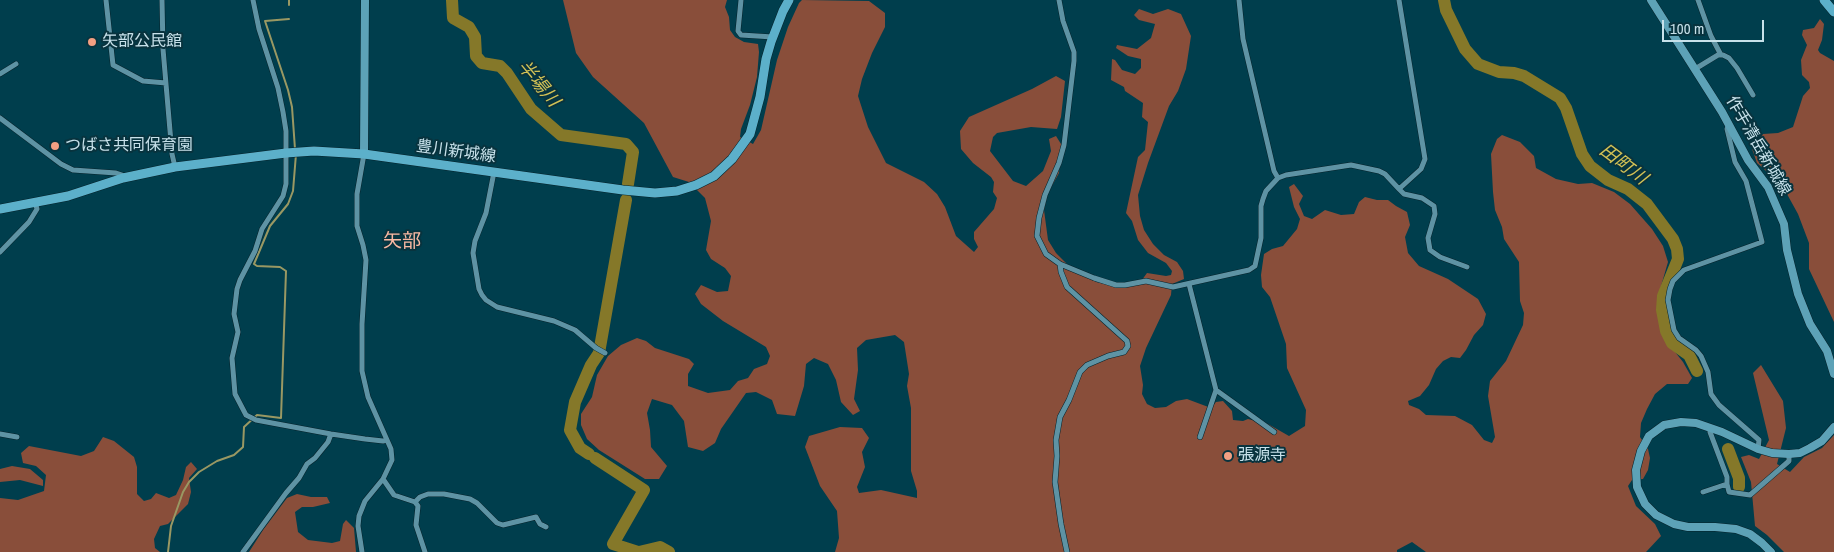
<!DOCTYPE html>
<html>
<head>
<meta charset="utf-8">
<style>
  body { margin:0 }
  #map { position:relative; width:1834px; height:552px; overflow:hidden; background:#003e4d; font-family:"Archivo Narrow",sans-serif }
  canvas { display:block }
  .scale { position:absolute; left:1662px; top:20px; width:102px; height:22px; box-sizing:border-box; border:2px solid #c7e1ea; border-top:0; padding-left:6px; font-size:15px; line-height:18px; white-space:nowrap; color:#c7e1ea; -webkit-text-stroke:4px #08333e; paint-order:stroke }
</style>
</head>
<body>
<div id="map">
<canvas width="1834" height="552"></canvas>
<div class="scale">100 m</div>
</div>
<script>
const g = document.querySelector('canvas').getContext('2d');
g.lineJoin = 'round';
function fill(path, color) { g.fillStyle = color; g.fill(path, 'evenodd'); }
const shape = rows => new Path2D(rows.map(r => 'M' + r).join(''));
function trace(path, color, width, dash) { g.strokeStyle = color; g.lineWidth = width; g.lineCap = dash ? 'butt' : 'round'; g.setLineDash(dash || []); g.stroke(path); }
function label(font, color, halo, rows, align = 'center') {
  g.font = font + ' "Archivo Narrow","Noto Sans JP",sans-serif'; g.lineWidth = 4; g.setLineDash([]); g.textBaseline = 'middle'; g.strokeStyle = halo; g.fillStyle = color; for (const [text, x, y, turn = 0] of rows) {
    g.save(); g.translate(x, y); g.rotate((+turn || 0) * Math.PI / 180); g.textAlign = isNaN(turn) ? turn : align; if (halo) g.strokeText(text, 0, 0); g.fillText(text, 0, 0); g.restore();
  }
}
fill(shape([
  [563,0,727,0,725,7,729,17,730,30,735,37,744,42,758,44,759,52,757,77,750,105,741,129,740,137,753,144,761,130,777,60,788,27,799,3,802,0,869,1,885,13,885,27,872,53,862,79,858,96,868,127,886,163,924,182,937,194,945,207,956,236,974,252,978,247,974,239,974,232,994,209,997,198,993,192,994,182,991,177,973,163,961,149,960,131,969,117,1032,89,1056,76,1065,81,1061,117,1057,129,1031,127,997,133,993,137,990,151,1013,181,1026,186,1043,171,1051,151,1049,139,1056,136,1061,144,1059,173,1048,193,1044,210,1048,240,1056,253,1068,265,1096,282,1118,287,1139,284,1147,273,1166,276,1171,275,1172,271,1166,263,1148,253,1138,240,1132,221,1126,213,1138,157,1145,150,1148,122,1142,117,1143,103,1125,91,1124,87,1111,80,1112,59,1115,60,1122,70,1135,74,1141,68,1141,59,1128,56,1116,48,1117,45,1137,49,1151,38,1155,24,1139,20,1134,15,1139,9,1153,14,1168,9,1181,14,1191,36,1186,69,1178,91,1169,106,1148,163,1138,195,1140,216,1144,230,1153,244,1164,255,1177,262,1183,271,1184,279,1172,284,1171,295,1146,348,1140,366,1143,385,1142,394,1147,404,1155,408,1166,407,1176,401,1187,399,1211,408,1216,402,1223,401,1232,411,1233,420,1243,421,1248,419,1268,424,1289,436,1305,426,1306,410,1287,368,1286,344,1270,297,1262,287,1261,275,1264,254,1272,249,1283,246,1297,229,1300,219,1294,207,1289,187,1294,184,1303,196,1299,204,1304,216,1312,219,1325,210,1341,215,1354,214,1359,202,1365,197,1377,200,1388,200,1396,206,1407,212,1410,225,1405,237,1408,253,1419,266,1448,279,1478,299,1486,314,1483,325,1474,335,1466,350,1460,358,1451,357,1443,361,1436,369,1429,385,1420,396,1408,401,1409,405,1419,409,1426,415,1455,416,1472,425,1484,440,1492,443,1495,437,1488,396,1490,381,1506,361,1523,325,1524,313,1520,301,1519,262,1504,239,1502,227,1495,210,1493,192,1491,154,1497,139,1502,135,1520,142,1534,156,1536,168,1556,179,1578,184,1592,183,1614,192,1630,204,1652,229,1663,246,1668,262,1657,300,1658,316,1664,338,1683,362,1692,378,1688,384,1667,384,1655,394,1647,409,1641,423,1640,437,1648,449,1650,458,1648,470,1643,479,1632,480,1628,486,1636,506,1655,524,1661,536,1646,552,1426,552,1412,542,1397,550,1397,552,835,552,839,538,837,511,820,486,805,447,809,436,840,427,862,428,869,438,862,452,865,467,857,487,859,493,881,490,917,498,917,491,911,471,911,408,907,386,909,374,904,342,895,335,866,340,857,348,858,370,854,399,860,411,853,415,841,402,836,380,828,364,814,358,806,364,804,386,795,416,777,414,772,400,756,392,746,393,721,429,715,443,703,451,688,447,684,421,672,405,652,399,647,413,650,430,651,447,667,466,659,479,645,479,599,450,587,439,581,425,581,414,592,397,597,375,608,356,621,345,637,338,646,341,655,348,689,359,694,364,688,374,688,386,708,393,730,390,738,381,748,378,754,369,767,364,770,356,766,347,723,321,701,304,695,294,701,285,717,292,728,291,731,276,725,268,711,259,706,250,711,221,705,198,689,182,673,177,644,123,593,77,576,53],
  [1820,19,1824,24,1822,40,1818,50,1820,53,1834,61,1834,322,1809,269,1809,243,1798,214,1782,185,1757,163,1752,149,1763,134,1778,133,1793,127,1803,96,1810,88,1809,82,1802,75,1801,60,1807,45,1802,35,1803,30,1814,28],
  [1761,365,1783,401,1786,428,1777,464,1790,472,1804,457,1822,448,1834,435,1834,552,1784,552,1767,535,1755,526,1751,482,1741,457,1749,455,1759,459,1769,440,1753,373],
  [103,437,114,441,134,457,137,467,137,494,144,501,151,499,156,493,169,498,176,495,183,480,186,467,191,462,197,469,189,478,191,492,188,504,168,524,160,526,154,539,155,548,160,552,0,552,0,498,18,500,44,491,46,475,36,466,23,463,21,453,29,446,81,456,94,451],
  [12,466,30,469,43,480,43,486,20,480,0,482,0,469],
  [297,494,311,497,327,497,330,503,313,507,302,507,295,512,298,532,308,540,332,543,340,541,343,524,346,520,354,528,356,552,249,552,263,530,287,498]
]), '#894e3a');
trace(shape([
  [289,5,289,0],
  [289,19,265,21,288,90,292,107,295,149],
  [168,552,171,526,183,492,189,482,199,472,217,461,234,455,243,447,244,427,257,415,281,418,286,271,280,267,257,266,254,264,270,226,288,204,293,191,296,154]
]), '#999863', 2);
trace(shape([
  [452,0,453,18,469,27,475,37,476,56,482,63,500,66,507,73,531,109,561,135,626,144,633,152,628,184],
  [1444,0,1446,10,1465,49,1478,64,1499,72,1514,73,1524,76,1560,98,1566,108,1582,154,1590,166,1608,180,1628,189,1647,204,1673,239,1677,249,1678,259,1663,296,1662,310,1666,331,1672,343,1689,355,1697,371],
  [1728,449,1739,478,1739,487],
  [589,454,580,448,570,430,575,402,591,365,599,353,626,200],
  [595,458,644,490,613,544,638,552],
  [639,552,660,547,669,552]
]), '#857829', 12);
const street = shape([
  [106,0,113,65,143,81,166,83],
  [162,0,163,49,172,154,175,167],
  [253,0,259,29,278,88,283,112,286,131,286,184,283,196,262,229,255,251,240,280,237,289,234,314,238,332,232,358,235,394,246,415,256,420,331,434,365,439,383,441,387,440],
  [741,0,738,31,741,35,773,37],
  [1059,0,1063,21,1074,52,1074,61,1064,145,1059,163,1045,195,1039,218,1037,236,1046,254,1060,264,1094,278,1116,285,1125,285,1146,281,1173,287,1249,270,1255,266,1261,238,1261,206,1263,199,1266,191,1278,178,1286,175,1351,165,1379,171,1385,174,1399,189,1421,169,1425,159,1399,0],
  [1239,0,1243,39,1274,171,1278,178],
  [1698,0,1711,36,1721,55],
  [1695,69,1718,55,1723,55,1729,58,1737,68,1753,95],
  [0,74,16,64],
  [0,118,61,164,73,170,116,173,122,175,123,178],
  [1729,124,1727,129,1735,162,1746,181,1762,242,1684,270,1673,281,1670,289,1668,300,1674,330,1679,338,1696,350,1701,356,1708,372,1711,394,1719,405,1759,440,1758,449],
  [364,154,357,194,357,226,363,245,366,260,362,324,362,371,368,397,391,449,392,460,383,479,394,495,415,502,418,506,416,525,425,552],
  [494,172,486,213,475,241,473,253,479,289,482,295,486,300,497,307,554,321,575,330,596,348,605,353],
  [1399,189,1404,194,1422,198,1434,206,1435,214,1428,238,1430,250,1440,257,1467,267],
  [0,252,29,222,37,209,35,202],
  [1060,264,1061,272,1067,287,1127,341,1128,346,1124,352,1108,356,1087,365,1080,372,1069,400,1060,417,1056,440,1057,456,1055,482,1061,524,1067,552],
  [1189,284,1216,390,1274,432],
  [1712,428,1710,432,1727,477,1727,484],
  [0,434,17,437],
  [1200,437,1216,390],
  [1703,492,1727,484,1729,492,1750,495,1789,461,1789,454],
  [415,502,420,497,428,494,444,494,470,499,477,503,497,523,503,525,536,517,540,524,546,527],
  [243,552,286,493,299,478,307,464,315,458,328,442,331,434],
  [362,552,358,526,359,516,365,501,383,479]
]);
const secondary = shape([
  [1651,0,1722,112,1748,160,1768,187,1784,224,1787,250,1798,294,1810,324,1827,351,1834,374],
  [364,154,365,0],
  [1771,552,1762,543,1750,534,1736,529,1715,527,1688,527,1674,524,1656,515,1645,504,1637,487,1636,470,1641,451,1649,436,1664,425,1681,422,1696,423,1722,432,1758,449,1772,453,1789,454,1800,453,1810,448,1822,441,1834,427]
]);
const primary = shape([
  [1824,0,1834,12],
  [0,209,68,196,123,178,175,167,286,153,314,151,364,154,623,190,655,193,677,191,696,185,714,176,732,159,750,134,760,97,766,59,771,42,783,11,789,0]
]);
trace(street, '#06232b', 6);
trace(secondary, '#06232b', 9);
trace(primary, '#06232b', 10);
trace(street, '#5e93a4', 5);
trace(secondary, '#5da2b7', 8);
trace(primary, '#5cb0ca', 9);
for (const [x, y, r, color] of [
  [92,42,5,"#f39f82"],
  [55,146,5,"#f39f82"],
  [1228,456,5,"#f39f82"]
]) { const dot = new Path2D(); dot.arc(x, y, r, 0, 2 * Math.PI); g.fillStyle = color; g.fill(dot); trace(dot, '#08333e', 2); }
label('16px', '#c7e1ea', '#08333e', [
  ["矢部公民館",102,42],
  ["つばさ共同保育園",65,146],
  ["張源寺",1238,456]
], 'left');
label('16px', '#c7e1ea', '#08333e', [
  ["作手清岳新城線",1758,146,60],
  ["豊川新城線",456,152,8]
]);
label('italic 18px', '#d3c256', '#08333e', [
  ["半場川",538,84,50],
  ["田町川",1623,165,37]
]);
label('19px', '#f9b9a3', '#08333e', [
  ["矢部",402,242]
]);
</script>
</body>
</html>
